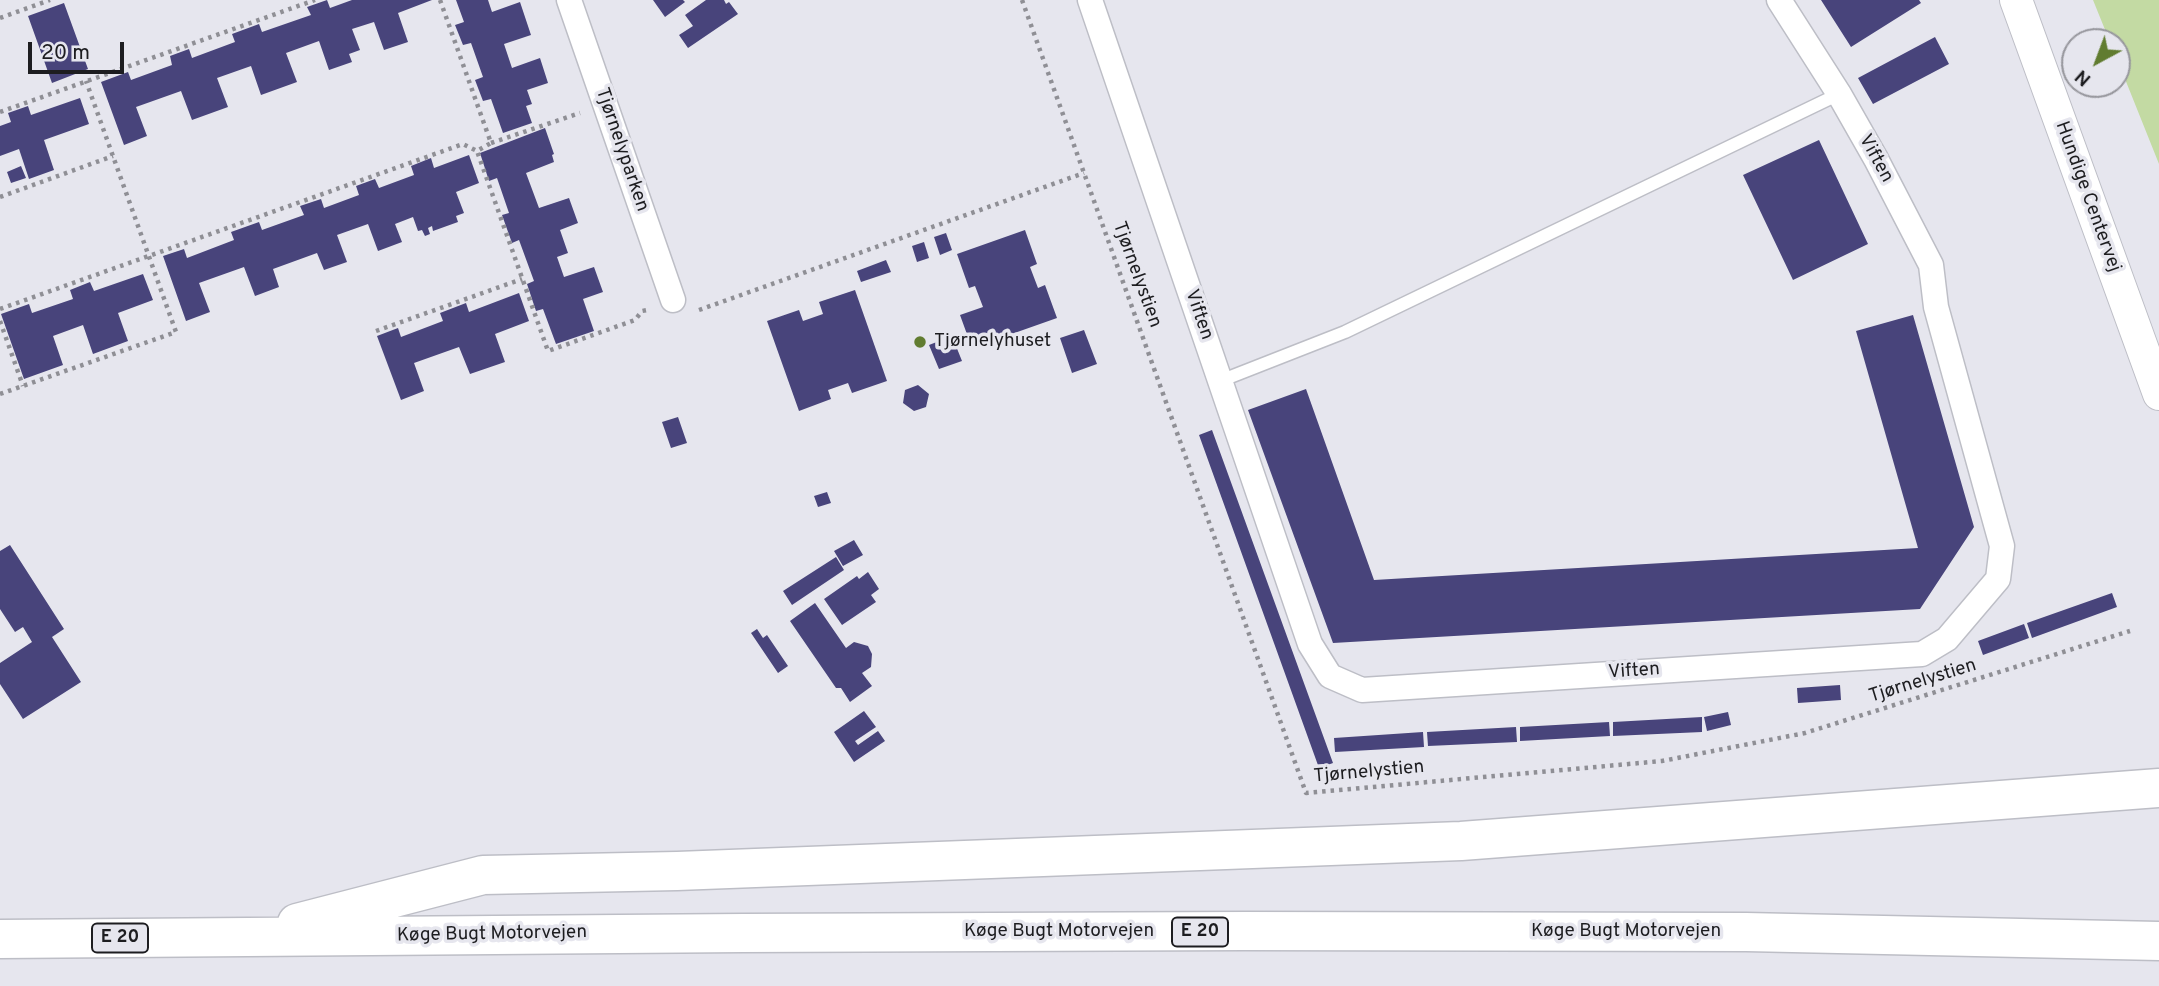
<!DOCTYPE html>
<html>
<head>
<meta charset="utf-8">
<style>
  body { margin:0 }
  #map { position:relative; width:2159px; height:986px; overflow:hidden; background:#e6e6ee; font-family:Overpass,sans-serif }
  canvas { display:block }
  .north { position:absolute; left:2061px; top:28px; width:70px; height:70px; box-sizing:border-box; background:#e6e6ee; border:2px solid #96969c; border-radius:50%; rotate:221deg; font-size:19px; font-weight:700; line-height:28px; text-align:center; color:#1d1d20 }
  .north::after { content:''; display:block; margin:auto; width:24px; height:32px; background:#617c30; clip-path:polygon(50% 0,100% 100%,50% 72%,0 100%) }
  .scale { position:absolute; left:28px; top:42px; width:96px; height:32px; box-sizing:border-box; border:4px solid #1d1d20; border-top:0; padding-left:9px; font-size:21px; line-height:24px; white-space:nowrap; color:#1d1d20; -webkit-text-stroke:5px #e6e6ee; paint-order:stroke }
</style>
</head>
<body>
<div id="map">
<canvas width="2159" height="986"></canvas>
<div class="north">N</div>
<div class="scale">20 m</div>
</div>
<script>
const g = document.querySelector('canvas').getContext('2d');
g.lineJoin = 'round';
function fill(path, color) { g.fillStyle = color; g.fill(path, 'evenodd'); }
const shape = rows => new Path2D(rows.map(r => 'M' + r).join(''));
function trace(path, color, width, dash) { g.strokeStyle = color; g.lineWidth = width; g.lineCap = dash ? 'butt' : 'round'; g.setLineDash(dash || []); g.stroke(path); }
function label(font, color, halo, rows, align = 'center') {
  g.font = font + ' Overpass,sans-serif'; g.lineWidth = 7; g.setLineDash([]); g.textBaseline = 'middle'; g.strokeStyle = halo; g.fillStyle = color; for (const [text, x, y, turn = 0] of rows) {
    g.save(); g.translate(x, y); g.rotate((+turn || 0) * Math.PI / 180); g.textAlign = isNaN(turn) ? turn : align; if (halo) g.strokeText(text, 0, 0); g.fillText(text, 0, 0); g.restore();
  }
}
fill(shape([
  [2093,0,2159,0,2159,164,2117,59,2117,42,2110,42]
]), '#c3daa3');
fill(shape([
  [327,0,330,8,352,0,432,0,398,13,408,42,384,50,374,22,352,29,360,50,349,54,352,62,329,70,319,41,286,53,297,82,261,95,251,66,217,78,228,107,192,120,181,91,136,107,147,136,124,145,101,82,128,72,131,80,172,65,170,56,189,49,192,58,235,42,232,34,259,24,262,32,311,15,307,7],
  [456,0,488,0,492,12,520,2,531,35,504,44,512,68,540,58,548,83,527,90,532,104,526,106,532,123,503,133,491,99,483,101,475,80,483,77,471,43,463,45,455,25,464,22],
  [653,0,683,0,685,2,665,17],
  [706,0,724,0,726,4,729,2,738,14,688,48,679,35,693,26,685,15],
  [1821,0,1919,0,1921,3,1851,47],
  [64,3,88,69,52,83,28,16],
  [1935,37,1949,64,1873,104,1858,78],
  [80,98,89,124,44,140,54,170,29,179,19,149,0,156,0,126,11,122,8,113,28,106,31,115],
  [545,128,554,154,552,155,554,162,526,173,539,208,569,198,578,223,560,230,568,253,557,257,564,277,594,267,603,292,583,299,594,331,556,344,543,309,536,311,527,284,534,281,519,240,512,243,502,215,509,213,497,178,489,181,480,153],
  [1819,140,1868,244,1793,280,1743,175],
  [469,155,479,183,456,192,464,213,456,216,458,222,433,231,432,226,428,228,430,234,425,236,422,230,418,231,413,217,395,224,402,242,378,251,368,224,337,235,347,262,324,270,317,253,273,269,279,287,255,296,244,267,199,283,210,312,186,321,163,256,184,249,187,258,234,240,231,232,259,222,262,230,304,215,300,206,321,199,324,208,359,195,356,186,375,179,379,188,414,175,411,166,431,158,434,168],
  [21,166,26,178,11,183,7,172],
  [1025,230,1037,264,1030,267,1038,288,1045,285,1057,318,972,348,960,315,983,307,975,286,969,288,957,254],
  [946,233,952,250,940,255,934,237],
  [924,242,929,258,917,262,912,246],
  [886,260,891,272,861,282,857,271],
  [143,274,153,300,118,313,128,341,93,354,83,325,53,336,63,365,24,379,1,314,29,304,32,313,73,299,70,290,90,282,94,291],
  [855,290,887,381,852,393,848,383,828,390,831,399,799,411,767,321,799,310,803,321,823,314,819,302],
  [519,293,529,321,495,334,505,362,470,374,459,347,414,363,424,391,401,400,377,336,398,328,401,337,443,321,440,313,466,303,469,312],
  [1913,315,1974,527,1920,609,1333,643,1248,410,1306,389,1374,580,1918,548,1856,331],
  [1084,330,1097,364,1072,373,1060,338],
  [952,336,962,361,939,369,929,345],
  [918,385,929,394,926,407,914,411,903,403,905,390],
  [678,417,687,443,671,448,662,422],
  [1212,430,1333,763,1319,768,1199,435],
  [827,492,831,503,818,507,814,496],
  [854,540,863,555,843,566,834,551],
  [10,545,64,629,52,637,81,682,23,719,0,684,0,663,32,642,23,627,15,632,0,609,0,551],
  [836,557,844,570,792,605,783,591],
  [868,572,879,589,871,595,876,602,842,625,824,599,857,576,859,579],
  [2112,593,2117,607,2032,638,2027,623],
  [815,603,846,648,854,642,868,646,872,654,871,667,862,673,872,686,850,702,841,688,836,688,790,621],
  [2024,624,2029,638,1983,655,1978,641],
  [757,629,763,638,767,635,788,666,778,673,751,633],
  [1840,685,1841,700,1798,703,1797,688],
  [864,711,876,727,855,741,858,745,878,731,885,741,854,762,834,732],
  [1728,712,1731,725,1707,731,1704,717],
  [1702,717,1702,732,1613,736,1613,722],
  [1609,722,1610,736,1520,741,1520,727],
  [1516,727,1517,742,1428,746,1427,732],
  [1423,732,1424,747,1335,752,1334,738]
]), '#48447b');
const service = shape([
  [1220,381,1345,332,1839,94]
]);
const minor = shape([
  [569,0,673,300],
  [1090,0,1310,644,1330,676,1362,690,1922,654,1947,639,1998,579,2002,546,1936,307,1931,265,1876,159,1839,94,1779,0]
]);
const tertiary = shape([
  [2016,0,2159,394]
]);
const motorway = shape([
  [297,923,483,875,677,871,1461,841,2159,788],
  [0,939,743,933,1245,931,1746,932,2159,941]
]);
trace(service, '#bdbec6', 15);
trace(minor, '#bdbec6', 27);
trace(tertiary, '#bdbec6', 34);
trace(motorway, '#bdbec6', 41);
trace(shape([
  [440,0,491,143,477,151,548,351,635,320,642,311,647,310],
  [1022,0,1306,793,1662,761,1805,733,2130,631],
  [0,18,50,0],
  [0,112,315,0],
  [491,143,580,113],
  [0,197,113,156],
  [0,309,463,144,477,151],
  [699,310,1084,173],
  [0,321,23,386],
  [376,331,522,279],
  [0,394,176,332,86,81]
]), '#8f8f95', 4.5, [3.5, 5]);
trace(service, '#fff', 12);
trace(minor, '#fff', 24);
trace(tertiary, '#fff', 32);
trace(motorway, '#fff', 38);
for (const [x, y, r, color] of [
  [920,342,7,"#617c30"]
]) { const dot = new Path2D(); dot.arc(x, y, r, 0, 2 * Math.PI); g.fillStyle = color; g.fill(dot); trace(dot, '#e6e6ee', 2.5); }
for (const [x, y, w] of [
  [1200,932,56],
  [120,938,56]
]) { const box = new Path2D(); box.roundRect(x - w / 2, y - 14.5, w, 29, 5); g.fillStyle = '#e6e6ee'; g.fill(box); trace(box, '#1d1d20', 2); }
label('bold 18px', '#1d1d20', null, [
  ["E 20",1200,932],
  ["E 20",120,938]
]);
label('19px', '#1d1d20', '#e6e6ee', [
  ["Tjørnelyparken",621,150,71],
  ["Viften",1875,159,61],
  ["Hundige Centervej",2087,197,70],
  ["Tjørnelystien",1136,275,70],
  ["Viften",1198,315,71],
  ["Viften",1634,672,-4],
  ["Tjørnelystien",1923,682,-17],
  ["Tjørnelystien",1369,773,-5],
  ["Køge Bugt Motorvejen",1059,932],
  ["Køge Bugt Motorvejen",1626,932],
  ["Køge Bugt Motorvejen",492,935,-1]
]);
label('19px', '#1d1d20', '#e6e6ee', [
  ["Tjørnelyhuset",934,342]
], 'left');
</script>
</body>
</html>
